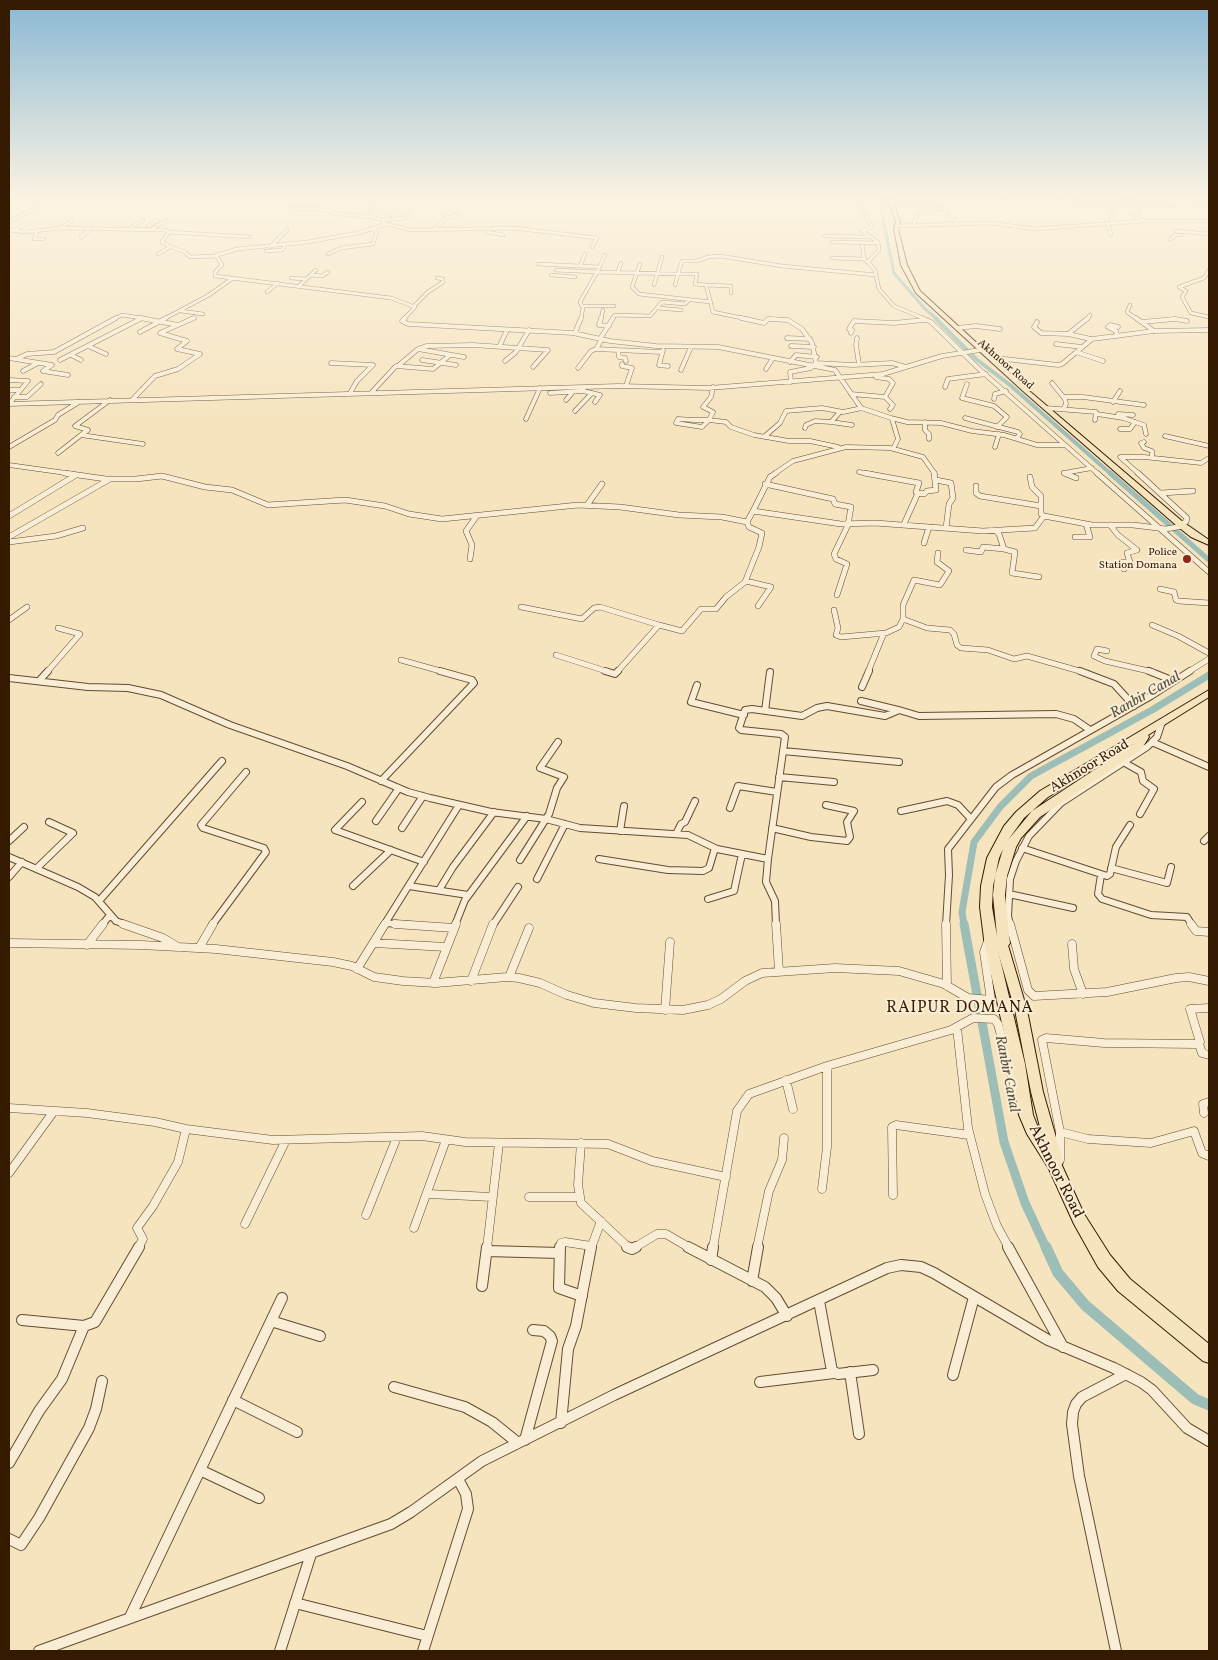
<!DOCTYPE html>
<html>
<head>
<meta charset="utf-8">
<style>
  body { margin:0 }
  #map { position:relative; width:1218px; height:1660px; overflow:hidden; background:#f6e4bf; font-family:Vollkorn,serif }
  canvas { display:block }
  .frame { position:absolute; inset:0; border:10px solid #341a01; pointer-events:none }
</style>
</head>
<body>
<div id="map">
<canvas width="1218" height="1660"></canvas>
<div class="frame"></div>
</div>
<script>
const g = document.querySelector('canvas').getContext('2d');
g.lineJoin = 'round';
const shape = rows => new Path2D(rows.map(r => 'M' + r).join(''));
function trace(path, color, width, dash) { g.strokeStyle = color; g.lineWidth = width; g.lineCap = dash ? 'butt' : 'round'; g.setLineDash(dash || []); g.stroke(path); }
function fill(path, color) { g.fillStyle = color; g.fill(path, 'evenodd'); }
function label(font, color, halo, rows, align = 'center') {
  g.font = font + ' Vollkorn,serif'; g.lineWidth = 4; g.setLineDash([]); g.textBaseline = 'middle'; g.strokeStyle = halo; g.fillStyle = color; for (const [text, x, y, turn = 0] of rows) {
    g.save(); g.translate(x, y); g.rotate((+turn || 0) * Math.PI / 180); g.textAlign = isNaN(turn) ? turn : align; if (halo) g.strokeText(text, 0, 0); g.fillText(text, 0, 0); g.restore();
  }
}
trace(shape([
  [879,198,894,273,925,309,937,319]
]), '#9dbeb7', 3);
trace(shape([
  [935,318,976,359,1010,385,1111,474]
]), '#9dbeb7', 4);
trace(shape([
  [1110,473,1209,560]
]), '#9dbeb7', 5);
trace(shape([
  [964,925,962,912,974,842,1000,807,1031,776,1152,710,1209,675]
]), '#9dbeb7', 7);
trace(shape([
  [964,924,1004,1142,1025,1203,1046,1248]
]), '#9dbeb7', 9);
trace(shape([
  [1046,1247,1058,1273,1085,1305,1195,1399,1209,1405]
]), '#9dbeb7', 11);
const streetFar5 = shape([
  [863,198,860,208,872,227,862,231,878,242,879,250,868,262,875,270,879,289,894,306,925,319],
  [924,198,936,208,942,209],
  [1002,198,1008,198],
  [1055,198,1059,200,1115,205],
  [1196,198,1194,203,1209,206],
  [1117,200,1173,206],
  [886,201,931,204],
  [290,208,328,210,330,213,371,217,383,220,384,225],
  [1139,211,1136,218,1143,220],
  [948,215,948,219,954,219,958,224],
  [366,216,366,213,376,208],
  [387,217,396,210],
  [383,220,405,218,410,212],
  [9,222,30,211,47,198],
  [1114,224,1111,218,1116,202],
  [1108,225,1111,235],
  [148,226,158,220],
  [897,226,991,223,1034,229,1143,221,1209,221],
  [915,226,914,223,919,210],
  [61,228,71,221],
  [131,228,143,220],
  [153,228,166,221],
  [487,228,488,232,503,235],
  [435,229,445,218,455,216,457,213],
  [9,230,25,232,61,228,165,230,169,232,162,242,169,246,185,252,190,257,214,256,218,258,222,265,215,272,215,276,391,298,415,307,404,319],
  [13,230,27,224],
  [1175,231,1209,234],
  [37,232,34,239,44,239],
  [169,232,249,237],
  [824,236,869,237],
  [81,237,89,230],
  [1170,240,1175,235,1181,235],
  [832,242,878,243],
  [862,243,864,259,867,262],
  [270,247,287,230],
  [266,251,282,250,286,244],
  [158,254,170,247],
  [328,254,341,248,373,244,377,232,372,229],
  [214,256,237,249,307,242,358,233,386,224,411,230,514,228,597,238,592,247],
  [832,258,864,259],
  [538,264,600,267],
  [640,264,632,287,639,294,711,302],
  [580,266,585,254],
  [556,270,597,272,605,255],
  [1209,270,1204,278,1179,287,1186,291,1182,297,1191,313,1209,317],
  [618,272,621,263],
  [311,275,322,276,328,272],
  [551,275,575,277],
  [291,278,306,279],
  [654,285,662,257],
  [675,285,678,274,697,274,695,284,706,285,713,312,747,319],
  [706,285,731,286,731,293],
  [299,286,316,270],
  [267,292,278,283],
  [1130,305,1127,312,1137,319],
  [414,306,428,292,443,282,443,279,437,278],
  [582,306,614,306],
  [658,308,681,310],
  [181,311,203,314],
  [114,319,122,315,147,319],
  [139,319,142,318],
  [164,319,209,295,233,278],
  [191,319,194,318],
  [581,319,583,308,580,302,597,272,678,274,682,261,697,261,708,257,720,256,782,266,876,275],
  [601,319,603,310],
  [612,319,615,315,650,316,662,302,685,304,689,300],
  [768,319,776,319],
  [1087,319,1090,315],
  [1171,319,1177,319]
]);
const streetFar4 = shape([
  [405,318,402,321,408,324,573,333,610,341,656,346,718,347,835,370,861,408,891,418,907,422,941,423,972,431,1004,435,1037,445,1065,445],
  [601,318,599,325,609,326],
  [741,318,764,323,768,319,788,320,802,329,812,343,816,363,811,368,790,372,791,382],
  [922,318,931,322,978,368,1098,474],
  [1136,318,1154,331],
  [1037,322,1034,327,1041,333,1068,334,1091,339],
  [1142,322,1175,319,1187,321],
  [178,325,194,318],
  [957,328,976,326,1000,329],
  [140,332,166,318],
  [575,333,581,318],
  [851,333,852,330,849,329,854,321,894,323,924,320],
  [1068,334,1088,318],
  [1117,336,1116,331,1108,327,1110,325,1118,327],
  [787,338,810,339],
  [857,338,856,345,859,364],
  [600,339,613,318],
  [1056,344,1082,347],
  [500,345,507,330],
  [88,346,106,354],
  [791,346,814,347],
  [418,349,426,346,473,345,548,350,533,367],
  [596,349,661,352],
  [618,350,619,357,625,358,626,361],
  [663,350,659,365,668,366],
  [1076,352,1103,361],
  [71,355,81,360],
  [9,358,52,365,43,371,68,375],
  [996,358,1058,365,1062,364,1092,339,1154,331,1209,330],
  [16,359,27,354,54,352,116,318],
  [60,360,142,318],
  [422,360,456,365],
  [505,361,516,352,529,330],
  [790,362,796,355,817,357],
  [331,363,373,365,357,381,350,393],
  [816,363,853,365,892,363,906,367],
  [622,364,622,366,632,368,626,386],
  [399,365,418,349,464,357],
  [578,368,591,351,596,349,602,339],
  [766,369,773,358],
  [681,370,691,347],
  [23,371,38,363],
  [876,377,889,379,893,383,885,397,893,405,890,409],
  [9,380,28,381,9,404],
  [1052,383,1065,399,1066,404,1064,408],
  [967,384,962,398,994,406,1007,417,997,427],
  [713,387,711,397,703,407,713,412,709,420,726,422,731,427,754,435,789,441,810,441,838,447],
  [945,387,948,379,986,374],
  [584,388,583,391,600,395,595,402],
  [9,390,20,390],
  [371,393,396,366,433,369,450,355],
  [550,393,583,391],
  [851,394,885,397],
  [14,397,27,397,41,384],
  [1064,397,1083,397,1144,405],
  [994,399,995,394,1006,391],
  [110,400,75,426,88,430,81,435,143,444],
  [132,400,155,376,178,369,200,354,177,349,187,341,160,333,178,325,140,318],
  [566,400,573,392],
  [1113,402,1120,391],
  [9,404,618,386,709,388,883,374,942,356,980,350],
  [1046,408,1096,412,1095,420],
  [575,411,592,393],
  [1097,414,1123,418,1144,425,1146,434],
  [1118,414,1133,415],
  [965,418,1018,432,1020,434,1017,438],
  [526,419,540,388],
  [678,419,694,420,709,420,702,427,676,423,678,419],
  [892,419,898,439,893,449],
  [831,422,852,425],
  [925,422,925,430,929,434,929,439],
  [805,428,806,425,815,421,831,422,840,412],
  [1120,429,1130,429,1135,422],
  [765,436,780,423,786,411,822,408,843,412,862,408],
  [1165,436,1209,446],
  [1144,442,1141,443,1144,448,1152,451,1152,458],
  [9,447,55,420,58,415,79,402],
  [995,447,999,434],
  [58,453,81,435],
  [9,465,73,474],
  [859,472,871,474],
  [774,474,793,461,846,447,890,448,923,457,935,474],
  [1067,474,1064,473,1092,468],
  [1139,474,1120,457,1144,457,1201,463,1209,458]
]);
const streetFar3 = shape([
  [64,473,106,479,136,479,162,476,205,487,232,490,268,505,345,500,385,506,409,514,442,519,578,505,620,507,679,515,722,517,747,522,753,511,841,524,875,523,983,531,1035,528,1044,516,1092,525,1133,525,1166,529,1183,526],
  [864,473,919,483,916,492,918,493],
  [1064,473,1076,478],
  [1097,473,1209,572],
  [1138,473,1187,518,1186,522,1180,524],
  [1030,477,1032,487,1041,496,1041,506],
  [936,480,951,483,953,498,949,504,946,528],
  [765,484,833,499,835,504,851,507,848,525,834,554,836,559,847,564,837,595],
  [976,486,976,493,980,496,1041,506,1041,514,1044,516],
  [1161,493,1193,491],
  [587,505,602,484],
  [753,511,770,477,776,473],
  [9,516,76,475],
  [904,524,918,493,924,494,927,491,936,490,934,473],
  [1110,525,1118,535,1137,550,1127,553,1130,562,1122,562,1124,569],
  [995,530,999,534,1004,549,1015,552,1012,573,1039,577],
  [9,537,110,479],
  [1075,537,1090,537,1086,524],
  [9,542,56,536,83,528],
  [924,543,929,527],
  [966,550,981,552,983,547,1004,549],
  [938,553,937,562,949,571,940,585,914,580,903,605,903,619,927,628,950,630,954,634,957,645,961,648,988,650,1014,659,1027,656,1083,672],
  [470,559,472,545,466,531,476,517],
  [746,581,771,587,758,606],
  [1160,589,1174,592,1176,600,1179,601,1209,603],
  [521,607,582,619,594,608,600,607,659,625],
  [834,610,838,628,836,635,841,637,886,633,899,627,903,619],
  [9,620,27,607],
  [1152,625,1178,636,1209,653],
  [1107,651,1097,649,1094,656,1105,661,1153,672],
  [556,655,609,672],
  [401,660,444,672],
  [47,672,80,634,58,628],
  [617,672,659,625,682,631,701,609,716,609,726,597,745,582,759,547,762,533,749,527,747,522],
  [868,672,884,633],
  [1188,672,1209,659]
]);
const streetFar2 = shape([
  [605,671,615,674,618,671],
  [1080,671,1114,684,1134,706],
  [1149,671,1174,681],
  [9,678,88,687,128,688,161,695,230,725,347,766,408,792,430,798,491,812,546,819,580,828,688,835,717,849,768,859,766,882,775,901,776,925],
  [39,681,48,671],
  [697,685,691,702,744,715],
  [862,687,869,671],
  [861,701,898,710],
  [765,711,770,672],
  [1152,742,1209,767],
  [783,751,899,762],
  [1125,763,1141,772,1143,781,1154,789,1140,814],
  [779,777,834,782],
  [381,781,474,683,472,680,440,671],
  [362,802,335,830,424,862],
  [730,808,738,786,777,792],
  [901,811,947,801,958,805,971,819],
  [376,821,399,788],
  [402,828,423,796],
  [772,828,811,837,847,841,850,837,847,822,854,811,826,805],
  [620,831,624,806],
  [676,834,681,824,685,822,695,801],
  [9,841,24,827],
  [1204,841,1209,836],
  [1022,848,1107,876,1110,874,1116,847,1130,825],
  [9,857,78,887,95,897,116,921,127,925],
  [599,859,668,870,703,871,709,868,715,848],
  [768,859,785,737,781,734,741,730,739,728,745,710,752,709,802,716,817,708,827,706,885,716,899,710,919,716,1056,714,1074,719,1090,730],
  [520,860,549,814,557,788,564,777,540,768,558,742],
  [37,868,73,833,49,822],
  [1111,868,1167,883,1171,867],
  [1101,875,1098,894,1102,899,1151,915,1187,917,1192,925],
  [9,877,22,862],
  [537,879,565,824],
  [353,886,391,850],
  [409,886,468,895],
  [439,890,453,867,494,812],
  [1009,894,1073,908],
  [708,899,734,891,742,854],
  [99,901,222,761],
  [386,923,412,925],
  [102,925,110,915],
  [212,925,266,852,264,848,203,828,201,825,246,772],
  [384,925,459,805],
  [455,925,465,900,527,816],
  [493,925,518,887],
  [946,925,949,875,948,849,996,787,1012,775,1151,696,1190,671],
  [1010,925,1008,916,1010,879,1016,861,1029,836,1061,803,1147,747,1157,737,1162,722]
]);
const streetFar1 = shape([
  [123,924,163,938,178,947],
  [395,924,454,928],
  [776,924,779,971],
  [946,924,947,986],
  [1010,924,1028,990,1034,996,1107,992,1176,978,1189,977,1209,981],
  [1191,924,1196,931,1209,932],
  [9,943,141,945,216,949,333,962,352,966,374,977,403,981,436,983,507,977,519,978,540,983,567,995,594,1003,636,1008,683,1010,708,1005,721,999,745,981,762,973,835,968,899,971,944,984,968,998,991,1000,984,952,988,941],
  [374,943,446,947],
  [1072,944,1074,969,1083,994],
  [87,945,103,924],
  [199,948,213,924],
  [357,969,385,924],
  [509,977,529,928],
  [471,981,493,924],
  [433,983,456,924],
  [665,1010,670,942],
  [957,1028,968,1128,985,1194,997,1226,1009,1248],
  [1199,1044,1202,1053,1209,1055],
  [786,1080,793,1109],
  [9,1108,87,1113,155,1122,186,1129,273,1140,422,1136,465,1142,608,1144,652,1161,726,1177],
  [1204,1113,1203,1104,1209,1102],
  [1060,1132,1088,1139,1151,1143,1194,1131,1202,1153,1209,1156],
  [581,1143,578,1185,581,1203,629,1248],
  [1060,1160,1060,1132,1042,1040,1046,1038,1104,1043,1197,1044,1200,1042,1190,1009,1209,1008],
  [9,1173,54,1111],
  [822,1189,827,1147,827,1066],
  [428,1194,492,1197],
  [893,1195,892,1127,896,1125,969,1135],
  [529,1197,579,1197],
  [366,1215,397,1137],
  [245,1224,286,1140],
  [414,1228,446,1140],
  [138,1248,143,1239,137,1228,153,1206,178,1162,186,1129],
  [487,1248,499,1143],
  [560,1248,561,1243,565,1242,591,1246],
  [591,1248,601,1221],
  [634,1248,657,1234,666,1234,690,1248],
  [713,1248,737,1111,749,1094,827,1066,951,1030,973,1018,994,1019,998,1024,1017,1096],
  [757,1248,769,1191,782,1160,784,1138]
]);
const street = shape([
  [560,1247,559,1288,582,1296],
  [627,1247,632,1249,636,1247],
  [688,1247,765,1287,776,1298,787,1316],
  [1008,1247,1063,1347],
  [487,1251,559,1253],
  [711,1260,713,1247],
  [752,1281,758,1247],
  [482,1286,487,1247],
  [819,1301,832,1371,838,1374,873,1370],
  [22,1320,84,1326,95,1322,139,1247],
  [271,1321,320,1336],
  [850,1372,859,1434],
  [953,1375,974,1297],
  [760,1382,834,1373],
  [394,1387,465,1407,492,1422,518,1443],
  [233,1400,297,1432],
  [561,1423,568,1349,576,1326,591,1247],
  [525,1440,552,1341,550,1336,544,1331,533,1330],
  [9,1463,39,1411,62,1379,84,1326],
  [200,1470,259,1498],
  [9,1539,21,1545,39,1518,89,1428,96,1409,102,1381],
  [295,1603,427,1636],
  [130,1617,282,1298],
  [39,1651,391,1524,411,1512,482,1461,614,1395,887,1268,901,1265,921,1267,934,1273,1048,1340,1114,1368,1141,1382,1152,1390,1187,1428,1209,1441],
  [280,1651,311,1554],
  [423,1651,468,1509,466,1494,458,1479],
  [1116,1651,1079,1476,1072,1424,1073,1412,1076,1404,1082,1397,1126,1374]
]);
const primary = shape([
  [1001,938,1005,939,1007,942,1027,1010,1043,1092,1063,1162,1061,1166,1056,1168,1051,1166,1049,1162,1031,1092,1015,1010,995,942,997,939,1001,938]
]);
const highway = shape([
  [884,198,888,198,894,205,900,222,898,229,907,265,920,291,1027,389,1183,522,1209,540,1209,545,1191,537,1177,526,1023,391,916,293,901,265,894,229,896,222,890,205,884,198],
  [1209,690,1209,697,1148,735,1149,737,1141,750,1040,817,1021,838,1016,847,1007,876,1005,895,1010,943,1008,946,1004,948,997,946,1025,1064,1033,1115,1037,1125,1059,1159,1084,1214,1110,1255,1130,1279,1209,1344,1209,1363,1203,1361,1118,1291,1098,1267,1074,1224,1049,1169,1027,1134,1019,1115,1011,1064,985,947,980,907,981,886,987,858,1004,826,1016,812,1040,791,1209,690],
  [1135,743,1032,811,1008,840,1024,818,1048,797,1135,743],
  [1003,849,995,876,993,895,997,936,992,907,993,886,999,858,1003,849]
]);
trace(streetFar5, '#644c30', 4);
trace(streetFar4, '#644c30', 5);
trace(streetFar3, '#644c30', 6);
trace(streetFar2, '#644c30', 8);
trace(streetFar1, '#644c30', 9);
trace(street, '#644c30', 12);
trace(primary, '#341a01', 2);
trace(highway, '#341a01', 2);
trace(streetFar5, '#f9edd5', 3);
trace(streetFar4, '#f9edd5', 4);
trace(streetFar3, '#f9edd5', 5);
trace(streetFar2, '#f9edd5', 6);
trace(streetFar1, '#f9edd5', 8);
trace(street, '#f9edd5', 10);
fill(primary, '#f6e4bf');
fill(highway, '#f6e4bf');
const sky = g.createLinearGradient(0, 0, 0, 430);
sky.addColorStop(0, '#8ab8d4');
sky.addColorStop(0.46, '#fbf3e2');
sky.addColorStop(1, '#fbf3e200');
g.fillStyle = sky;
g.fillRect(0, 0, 1218, 430);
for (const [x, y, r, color] of [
  [1187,559,5,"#8f2418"]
]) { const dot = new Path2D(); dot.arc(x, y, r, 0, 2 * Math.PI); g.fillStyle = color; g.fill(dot); trace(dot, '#f9edd5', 2); }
label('11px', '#341a01', '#f9edd5', [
  ["Akhnoor Road",1005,365,41]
]);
label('11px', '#341a01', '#f9edd5', [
  ["Police",1177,553],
  ["Station Domana",1177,566]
], 'right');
label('14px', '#341a01', '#f9edd5', [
  ["Akhnoor Road",1090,767,-31]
]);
label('italic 15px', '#595341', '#f9edd5', [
  ["Ranbir Canal",1146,696,-30],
  ["Ranbir Canal",1006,1074,79]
]);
g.letterSpacing = '1px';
label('16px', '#341a01', '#f9edd5', [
  ["RAIPUR DOMANA",960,1009]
]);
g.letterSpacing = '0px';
label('16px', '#341a01', '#f9edd5', [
  ["Akhnoor Road",1055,1172,63]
]);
</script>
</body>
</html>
